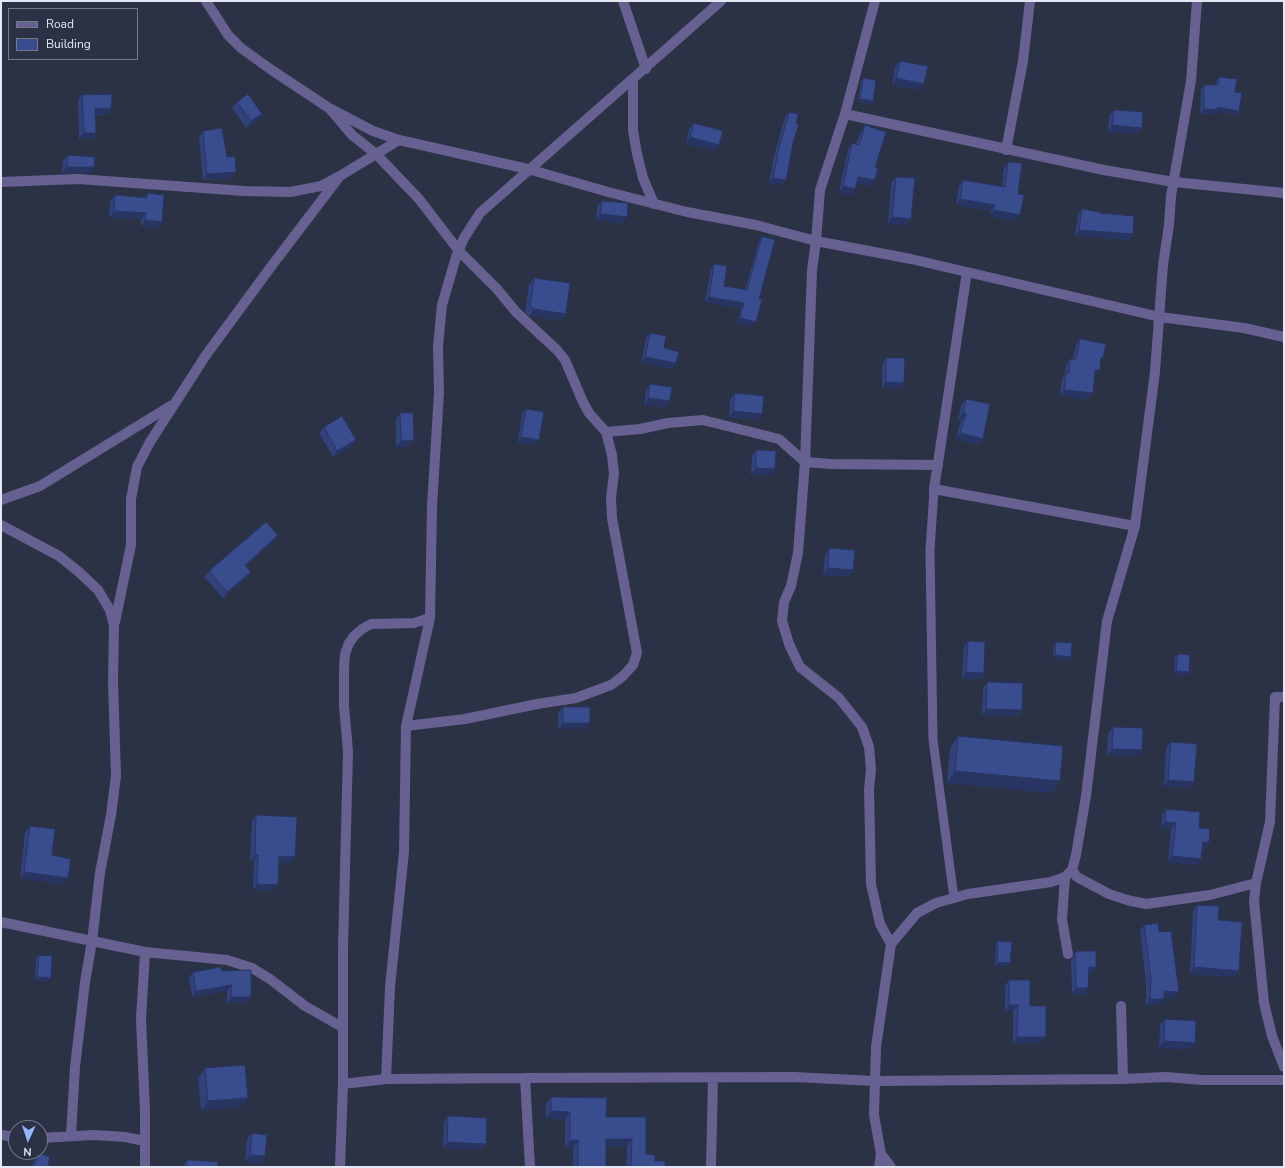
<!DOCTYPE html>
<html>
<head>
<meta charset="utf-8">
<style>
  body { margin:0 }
  #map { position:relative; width:1285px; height:1168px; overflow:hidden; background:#2b3245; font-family:"Nunito Sans",sans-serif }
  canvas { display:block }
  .frame { position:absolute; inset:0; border:2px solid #e3e7f4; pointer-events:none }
  .legend { position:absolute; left:8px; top:8px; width:130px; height:52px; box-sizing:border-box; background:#2b3245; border:1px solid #757a8b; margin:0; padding:5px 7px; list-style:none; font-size:12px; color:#e3e7f4 }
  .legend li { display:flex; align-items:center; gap:8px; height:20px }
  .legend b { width:20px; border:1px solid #757a8b }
  .north { position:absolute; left:8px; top:1120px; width:40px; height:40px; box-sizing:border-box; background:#2b3245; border:1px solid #757a8b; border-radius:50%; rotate:183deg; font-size:11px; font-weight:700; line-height:16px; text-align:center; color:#e3e7f4 }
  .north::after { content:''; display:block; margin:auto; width:14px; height:18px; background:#93b7fd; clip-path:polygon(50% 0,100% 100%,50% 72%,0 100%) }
</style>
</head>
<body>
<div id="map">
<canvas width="1285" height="1168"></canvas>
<div class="frame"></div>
<ul class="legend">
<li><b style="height:5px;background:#676192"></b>Road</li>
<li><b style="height:11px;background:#394c8e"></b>Building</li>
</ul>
<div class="north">N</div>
</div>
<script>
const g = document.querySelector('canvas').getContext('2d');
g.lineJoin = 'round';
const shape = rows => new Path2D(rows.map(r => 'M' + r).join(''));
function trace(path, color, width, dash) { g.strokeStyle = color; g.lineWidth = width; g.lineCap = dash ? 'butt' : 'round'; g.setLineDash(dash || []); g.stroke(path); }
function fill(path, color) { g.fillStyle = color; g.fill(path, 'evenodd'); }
trace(shape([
  [934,489,930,551,933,740,954,898]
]), '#676192', 9);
trace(shape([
  [206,1,228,35,241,48,273,71,329,108,373,131,399,140,528,169,608,192,687,212,756,225,816,241,911,259,1160,317,1244,328,1284,337],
  [623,1,646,69],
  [875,1,845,114,820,190,816,241,812,270,805,462,798,553,791,586,784,602,782,621,789,644,800,667,839,698,862,727,869,747,871,769,869,789,871,884,880,924,891,944],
  [633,79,633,130,637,154,643,178,654,204],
  [330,109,352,135,376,154,419,199,459,251,497,289,516,312,557,350,565,360,583,402,589,413,606,432,612,455,614,474,611,498,612,518,637,653,633,665,623,676,611,685,576,698,537,704,465,719,406,726],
  [845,114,1104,170,1174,182,1284,193],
  [1006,150,1023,61,1030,1],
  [1,182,78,179,244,191,290,192,321,186,340,176,399,140],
  [967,272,934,489,1135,526],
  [606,432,640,429,668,423,703,420,779,439,805,462,831,464,938,465],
  [1,500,40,486,172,405],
  [1,525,59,556,79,572,98,590,110,610,114,626,113,682,116,776,111,815,100,873,92,941,85,982,75,1067,71,1135],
  [115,622,131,545,131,499,137,467,150,442,206,355,273,264,340,176],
  [1284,697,1275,697,1270,822,1256,883,1254,901,1264,1003,1272,1036,1284,1067],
  [1072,870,1077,877,1109,894,1127,900,1146,904,1210,895,1256,883],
  [1065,877,1062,919,1068,954],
  [1,922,145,952,227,960,252,968,270,979,305,1006,342,1027],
  [1121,1006,1123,1079],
  [525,1078,530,1167],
  [386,1079,390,987,404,852,406,726,430,618,432,506,439,392,438,346,442,305,456,257,464,238,480,213,721,1],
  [343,1084,386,1079,525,1078,794,1077,874,1081,1123,1079,1166,1077,1202,1080,1284,1080],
  [1,1135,16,1137],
  [40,1138,94,1135,125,1137,145,1141],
  [881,1154,891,1167],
  [145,1167,145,1110,141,1019,145,952],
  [340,1167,343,1084,343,948,348,751,344,706,344,668,345,654,349,643,354,636,362,629,371,624,414,623,430,618],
  [711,1167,713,1078],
  [879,1167,881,1154,874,1115,876,1047,891,944,917,913,936,903,968,894,1051,882,1065,877,1072,870,1076,855,1086,796,1107,621,1135,526,1155,372,1163,265,1169,225,1171,196,1191,81,1197,1]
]), '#676192', 10);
fill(shape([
  [900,61,920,90,892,85,895,67],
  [1219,77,1235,92,1236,115,1215,112,1213,114,1200,114,1201,90,1204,85,1215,85,1216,82],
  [863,78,873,101,870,104,858,102,861,81],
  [82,95,111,109,107,115,95,115,96,133,92,139,79,139,78,101],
  [237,102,258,120,246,128,232,108],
  [1114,110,1138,134,1108,132,1109,116],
  [789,112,796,124,793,143,783,185,769,183,774,157,785,117],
  [694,123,719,145,715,151,686,144,689,129],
  [865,125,875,168,875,180,871,186,856,183,851,195,839,192,848,150,852,143,856,144,861,132],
  [203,131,227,157,236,172,232,178,203,180,199,137],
  [68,155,90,173,62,173,63,161],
  [1008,162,1018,194,1015,221,990,216,991,211,956,205,959,186,963,180,1002,186,1004,168],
  [896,177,907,225,888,224,891,183],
  [148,193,162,222,157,228,141,226,141,219,109,217,110,201,115,195,145,197],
  [602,201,622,223,596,220,597,207],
  [1082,209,1099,213,1128,240,1075,236,1078,215],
  [762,236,759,299,752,327,737,323,741,308,705,302,711,269,714,264,724,286,745,290,759,241],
  [534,278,566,314,562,320,529,316,525,312,529,284],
  [650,333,664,348,676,363,672,368,641,363,646,338],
  [1080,339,1101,362,1096,376,1094,376,1093,393,1088,399,1060,396,1062,379,1065,374,1066,365,1070,359,1073,359,1076,345],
  [886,358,904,383,900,389,882,388,882,364],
  [650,384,670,401,666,407,644,405,646,390],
  [735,393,758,420,729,417,730,400],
  [966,399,983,439,979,445,956,439,961,420,958,420,961,406],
  [526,409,535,445,518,443,522,414],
  [400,413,414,440,409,446,396,447,396,419],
  [324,427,356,440,352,446,333,457,319,433],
  [756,450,771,475,751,475,752,456],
  [274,541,246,566,251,572,246,578,223,598,204,577,209,571],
  [829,548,849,576,823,575,825,555],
  [968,641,984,673,980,679,962,678,964,647],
  [1056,642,1071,657,1069,660,1053,658,1054,645],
  [1178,654,1189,672,1187,675,1174,674,1175,657],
  [987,682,1022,710,1018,716,982,715,983,688],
  [563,707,590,723,586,729,558,729,558,713],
  [1113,727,1138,756,1107,755,1108,733],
  [958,736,1060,781,1051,793,947,783,950,748],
  [1171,742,1190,788,1164,786,1166,748],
  [1166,809,1199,828,1209,842,1205,848,1202,848,1197,865,1168,862,1171,829,1161,828,1162,815],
  [256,815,290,863,279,862,278,885,273,891,253,890,254,861,250,861,252,822],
  [30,826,64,884,20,878,25,832],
  [1197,905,1218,920,1235,977,1190,974,1193,911],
  [1144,925,1159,932,1174,998,1164,998,1164,999,1160,1005,1146,1005,1146,984,1140,931],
  [998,941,1010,963,1008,966,995,966,996,944],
  [1075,953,1096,967,1092,973,1089,973,1088,988,1084,995,1072,994,1071,960],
  [39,955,49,981,35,980,36,958],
  [222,971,251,997,246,1003,227,1003,227,991,192,997,189,978,193,972],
  [1009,980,1030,1006,1046,1037,1041,1043,1013,1043,1013,1011,1005,1011,1005,986],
  [1165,1019,1195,1043,1190,1049,1159,1048,1160,1025],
  [205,1068,241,1107,201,1110,198,1078],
  [551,1097,606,1117,646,1117,646,1154,665,1167,626,1167,627,1146,606,1146,606,1167,573,1167,573,1148,565,1147,565,1119,546,1118,546,1104],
  [448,1116,486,1144,481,1150,443,1148,444,1123],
  [252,1133,265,1156,261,1163,245,1161,247,1139],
  [39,1153,48,1165,59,1167,32,1167,35,1158],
  [187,1160,217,1167,183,1167]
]), '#31417a');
fill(shape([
  [896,78,924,84,920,90,892,85],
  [860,99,873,101,870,104,858,102],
  [1217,107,1239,111,1236,115,1215,112,1213,114,1200,114,1204,109],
  [95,108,111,109,107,115,91,114],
  [262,114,258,120,246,128,251,121],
  [1112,125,1142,128,1138,134,1108,132],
  [84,133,96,133,92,139,79,139],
  [690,137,719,145,715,151,686,144],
  [67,167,94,167,90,173,62,173],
  [236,172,232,178,203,180,207,174],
  [858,177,875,180,871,186,853,183],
  [773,178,786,180,783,185,769,183],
  [843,186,855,189,851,195,839,192],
  [960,199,995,205,991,211,956,205],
  [994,210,1020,215,1015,221,990,216],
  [114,211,146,213,141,219,109,217],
  [600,214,627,217,622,223,596,220],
  [892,217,911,219,907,225,888,224],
  [145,220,162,222,157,228,141,226],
  [1079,230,1133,234,1128,240,1075,236],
  [709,297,744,303,741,308,705,302],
  [534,309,566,314,562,320,529,316],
  [740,318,756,322,752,327,737,323],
  [645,357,676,363,672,368,641,363],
  [1095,370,1100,370,1096,376,1091,376],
  [886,382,904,383,900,389,882,388],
  [1064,390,1093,393,1088,399,1060,396],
  [648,398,670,401,666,407,644,405],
  [733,411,762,414,758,420,729,417],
  [963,413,966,414,961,420,958,420],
  [960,433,983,439,979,445,956,439],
  [521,437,539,440,535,445,518,443],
  [356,440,352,446,333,457,337,451],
  [414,440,409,446,396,447,401,441],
  [756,468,775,469,771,475,751,475],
  [278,535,274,541,240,571,245,565],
  [828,568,853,570,849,576,823,575],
  [251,572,246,578,223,598,227,592],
  [1055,655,1071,657,1069,660,1053,658],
  [1176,671,1189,672,1187,675,1174,674],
  [966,672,984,673,980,679,962,678],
  [986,709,1022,710,1018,716,982,715],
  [563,723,590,723,586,729,558,729],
  [1112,749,1142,750,1138,756,1107,755],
  [955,771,1060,781,1051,793,947,783],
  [1168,780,1194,782,1190,788,1164,786],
  [1165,822,1176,823,1171,829,1161,828],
  [1203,842,1209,842,1205,848,1199,848],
  [255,855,258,855,254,861,250,861],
  [279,856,295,857,290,863,275,862],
  [1172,856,1201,859,1197,865,1168,862],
  [24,872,68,878,64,884,20,878],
  [257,884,278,885,273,891,253,890],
  [997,962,1010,963,1008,966,995,966],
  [1089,967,1096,967,1092,973,1085,973],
  [1194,967,1239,971,1235,977,1190,974],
  [37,977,51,978,49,981,35,980],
  [232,985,227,991,192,997,196,991],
  [1076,988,1088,988,1084,995,1072,994],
  [1164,991,1179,992,1174,998,1160,997],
  [231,997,251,997,246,1003,227,1003],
  [1150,999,1164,999,1160,1005,1146,1005],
  [1009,1005,1018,1005,1013,1011,1005,1011],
  [1017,1037,1046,1037,1041,1043,1013,1043],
  [1164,1041,1195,1043,1190,1049,1159,1048],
  [248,1098,241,1107,201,1110,208,1101],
  [551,1111,570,1112,565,1119,546,1118],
  [606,1139,632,1139,627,1146,601,1146],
  [570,1140,578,1140,573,1148,565,1147],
  [447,1142,486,1144,481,1150,443,1148],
  [250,1155,265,1156,261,1163,245,1161]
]), '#283563');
const building = shape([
  [900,61,928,66,924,84,896,78,900,61],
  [1219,77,1237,79,1235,92,1242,93,1239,111,1217,107,1217,110,1204,109,1204,85,1218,85,1219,77],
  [863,78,876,80,873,101,860,99,863,78],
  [112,94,111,109,95,108,96,133,84,133,82,95,112,94],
  [248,94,262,114,251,121,237,102,248,94],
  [1114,110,1143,112,1142,128,1112,125,1114,110],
  [789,112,798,114,796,124,799,124,793,143,786,180,773,178,778,152,789,112],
  [694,123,723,131,719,145,690,137,694,123],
  [865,125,886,132,875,168,878,168,875,180,858,177,855,189,843,186,852,143,859,145,865,125],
  [222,128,227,157,235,156,236,172,207,174,203,131,222,128],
  [68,155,95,157,94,167,67,167,68,155],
  [1008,162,1022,163,1018,194,1024,195,1020,215,994,210,995,205,960,199,963,180,1005,187,1008,162],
  [896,177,915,178,911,219,892,217,896,177],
  [148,193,164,195,162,222,145,220,146,213,114,211,115,195,147,198,148,193],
  [602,201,628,203,627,217,600,214,602,201],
  [1082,209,1100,212,1099,213,1134,216,1133,234,1079,230,1082,209],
  [762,236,775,240,759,299,762,299,756,322,740,318,744,303,709,297,714,264,727,266,724,286,747,290,762,236],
  [534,278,570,283,566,314,534,309,530,306,534,278],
  [650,333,666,336,664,348,679,352,676,363,645,357,650,333],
  [1080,339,1106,344,1103,358,1101,358,1100,370,1095,370,1093,393,1064,390,1066,373,1069,373,1070,359,1076,359,1080,339],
  [886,358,905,358,904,383,886,382,886,358],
  [650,384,672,387,670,401,648,398,650,384],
  [735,393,764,396,762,414,733,411,735,393],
  [966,399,990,404,983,439,960,433,966,414,963,413,966,399],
  [526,409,544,412,539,440,521,437,526,409],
  [400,413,413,413,414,440,401,441,400,413],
  [342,416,356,440,337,451,324,427,342,416],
  [756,450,776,451,775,469,756,468,756,450],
  [266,522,278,535,245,565,251,572,227,592,209,571,266,522],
  [829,548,855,550,853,570,828,568,829,548],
  [968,641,985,642,984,673,966,672,968,641],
  [1056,642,1072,643,1071,657,1055,655,1056,642],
  [1178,654,1190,655,1189,672,1176,671,1178,654],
  [987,682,1023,683,1022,710,986,709,987,682],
  [563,707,590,707,590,723,563,723,563,707],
  [1113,727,1143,728,1142,750,1112,749,1113,727],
  [958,736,1063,746,1060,781,955,771,958,736],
  [1171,742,1197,744,1194,782,1168,780,1171,742],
  [1166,809,1200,812,1199,828,1210,829,1209,842,1203,842,1201,859,1172,856,1176,823,1165,822,1166,809],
  [256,815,297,817,295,857,279,856,278,885,257,884,258,855,255,855,256,815],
  [30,826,55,829,52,855,71,859,68,878,24,872,30,826],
  [1197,905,1219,906,1218,920,1242,922,1239,971,1194,967,1197,905],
  [1158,923,1159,932,1171,931,1179,992,1164,991,1164,999,1150,999,1151,978,1144,925,1158,923],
  [998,941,1012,942,1010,963,997,962,998,941],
  [1078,951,1096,951,1096,967,1089,967,1088,988,1076,988,1075,953,1078,951],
  [39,955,52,956,51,978,37,977,39,955],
  [221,967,222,971,251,970,251,997,231,997,232,985,196,991,193,972,221,967],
  [1009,980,1030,980,1030,1006,1046,1006,1046,1037,1017,1037,1018,1005,1009,1005,1009,980],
  [1165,1019,1196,1021,1195,1043,1164,1041,1165,1019],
  [245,1065,248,1098,208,1101,205,1068,245,1065],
  [551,1097,607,1098,606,1117,646,1117,646,1154,655,1155,655,1161,665,1161,665,1167,631,1167,632,1139,606,1139,606,1167,578,1167,578,1140,570,1140,570,1112,551,1111,551,1097],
  [448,1116,487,1118,486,1144,447,1142,448,1116],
  [252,1133,267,1135,265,1156,250,1155,252,1133],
  [39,1153,50,1157,48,1165,59,1167,34,1167,39,1153],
  [187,1160,218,1162,217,1167,187,1167,187,1160]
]);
fill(building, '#394c8e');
trace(building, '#283563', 1);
</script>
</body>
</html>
